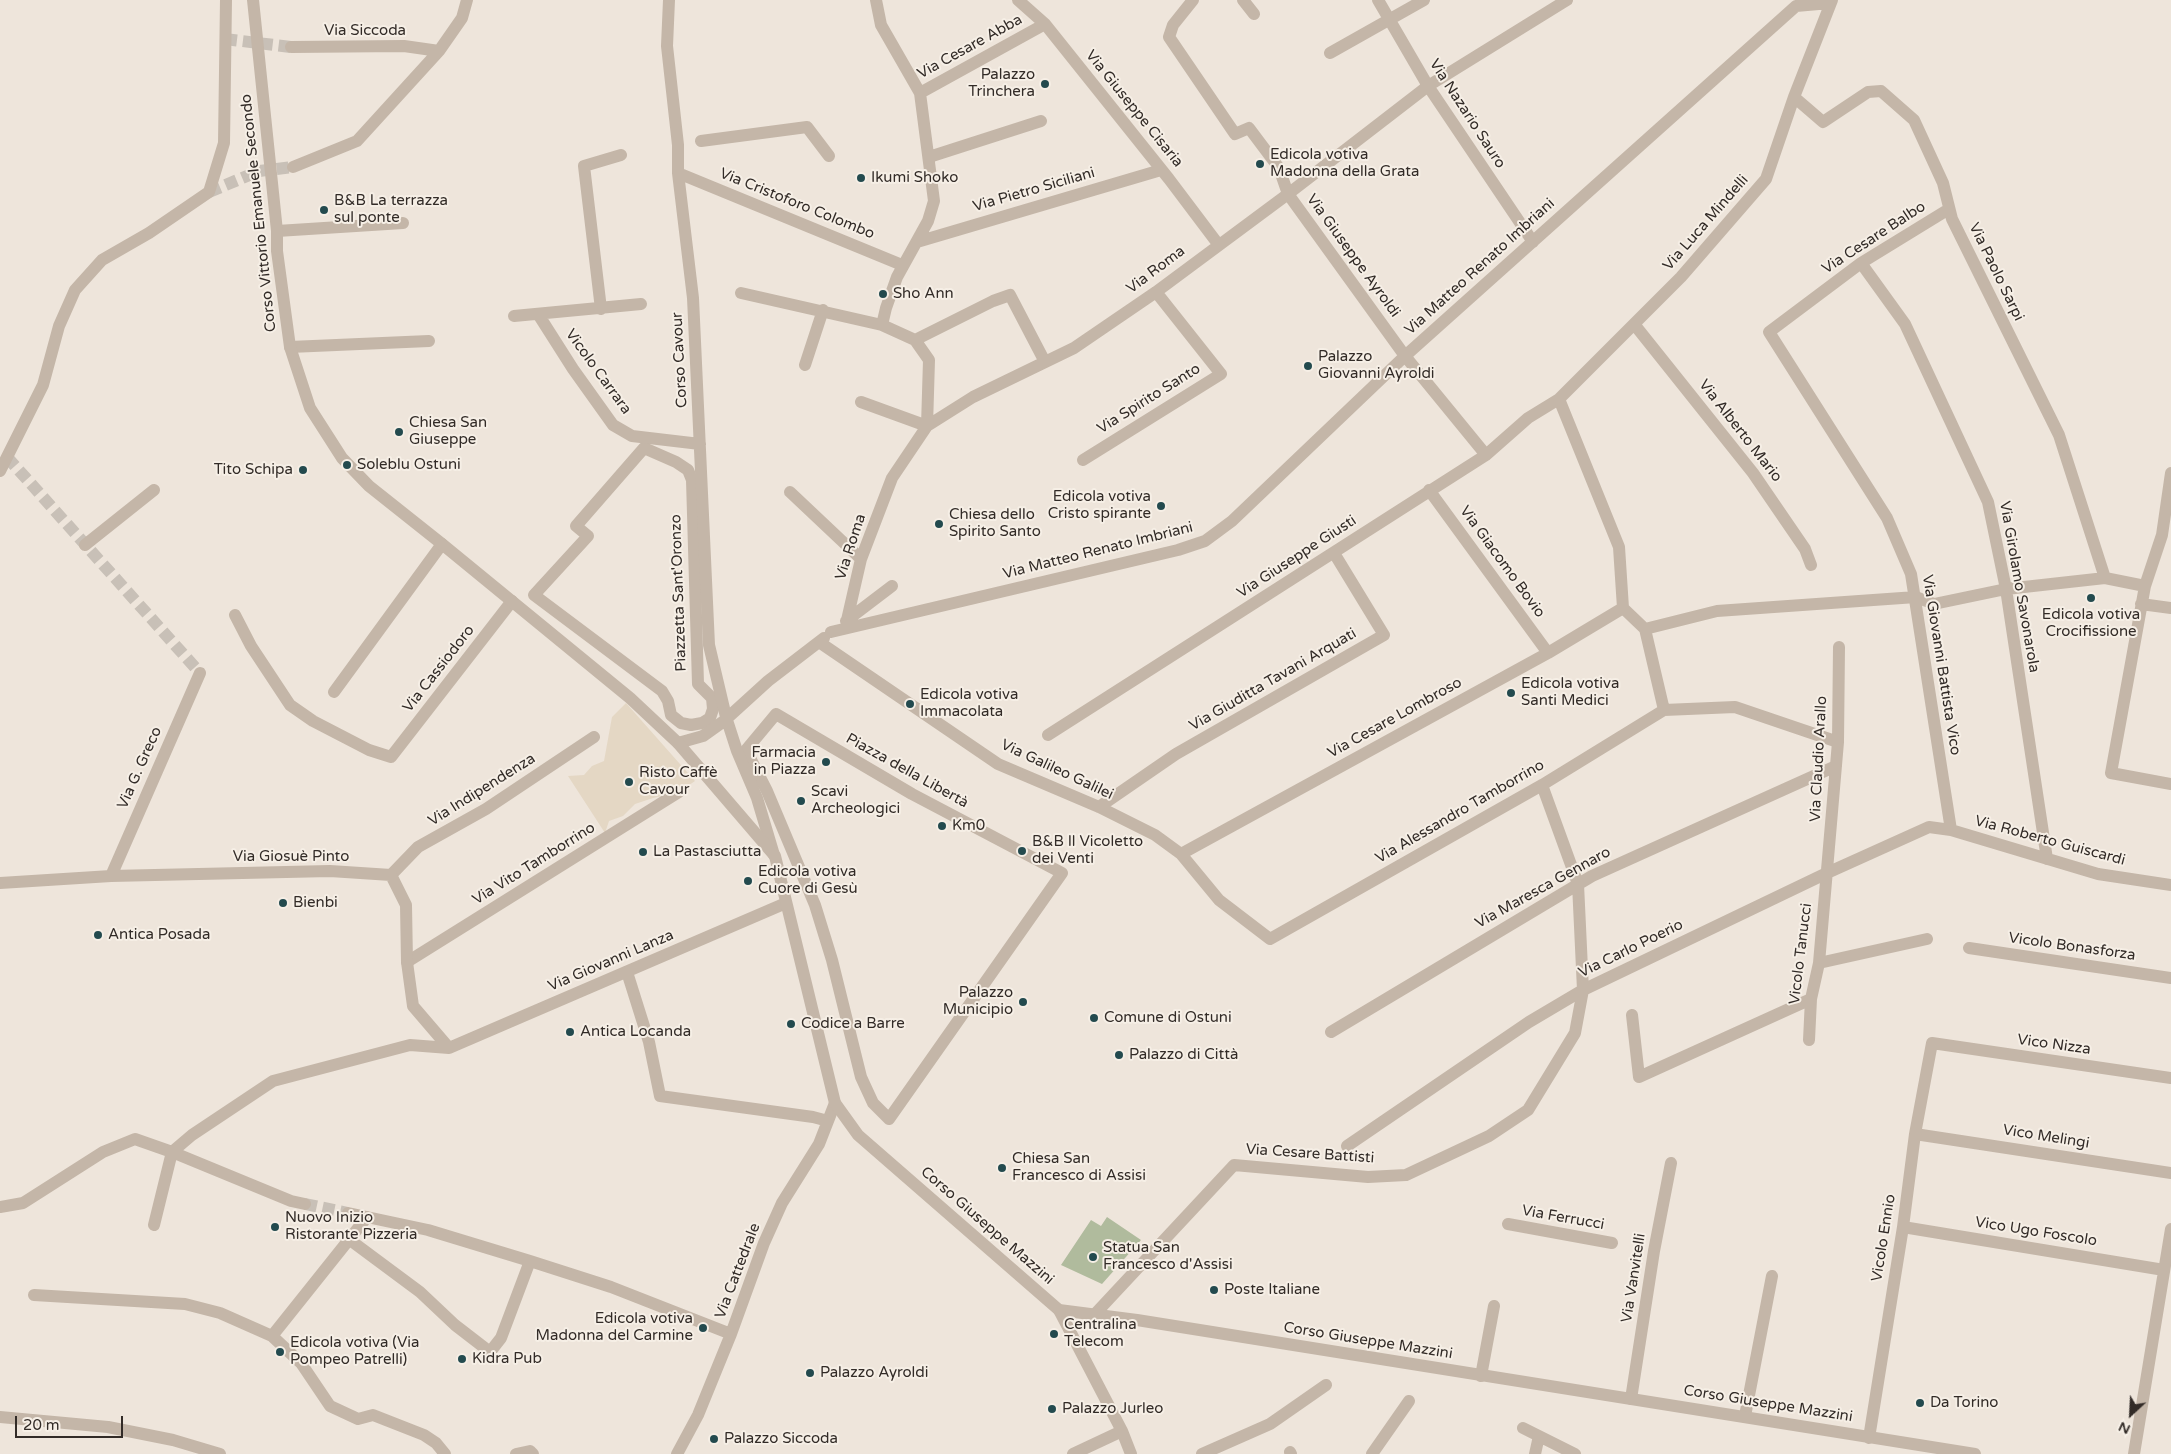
<!DOCTYPE html>
<html>
<head>
<meta charset="utf-8">
<style>
  body { margin:0 }
  #map { position:relative; width:2171px; height:1454px; overflow:hidden; background:#eee5db; font-family:"Varela Round",sans-serif }
  canvas { display:block }
  .north { position:absolute; left:2106px; top:1389px; width:50px; height:50px; -webkit-text-stroke:4px #f6efe6; paint-order:stroke; rotate:205deg; font-size:14px; font-weight:700; line-height:20px; text-align:center; color:#322b27 }
  .north::after { content:''; display:block; margin:auto; width:18px; height:22px; background:#322b27; clip-path:polygon(50% 0,100% 100%,50% 72%,0 100%) }
  .scale { position:absolute; left:15px; top:1416px; width:108px; height:22px; box-sizing:border-box; border:2px solid #322b27; border-top:0; padding-left:6px; font-size:15px; line-height:18px; white-space:nowrap; color:#322b27; -webkit-text-stroke:4px #f6efe6; paint-order:stroke }
</style>
</head>
<body>
<div id="map">
<canvas width="2171" height="1454"></canvas>
<div class="north">N</div>
<div class="scale">20 m</div>
</div>
<script>
const g = document.querySelector('canvas').getContext('2d');
g.lineJoin = 'round';
function fill(path, color) { g.fillStyle = color; g.fill(path, 'evenodd'); }
const shape = rows => new Path2D(rows.map(r => 'M' + r).join(''));
function trace(path, color, width, dash) { g.strokeStyle = color; g.lineWidth = width; g.lineCap = dash ? 'butt' : 'round'; g.setLineDash(dash || []); g.stroke(path); }
function label(font, color, halo, rows, align = 'center') {
  g.font = font + ' "Varela Round",sans-serif'; g.lineWidth = 4; g.setLineDash([]); g.textBaseline = 'middle'; g.strokeStyle = halo; g.fillStyle = color; for (const [text, x, y, turn = 0] of rows) {
    g.save(); g.translate(x, y); g.rotate((+turn || 0) * Math.PI / 180); g.textAlign = isNaN(turn) ? turn : align; if (halo) g.strokeText(text, 0, 0); g.fillText(text, 0, 0); g.restore();
  }
}
fill(shape([
  [1107,1217,1141,1240,1102,1284,1061,1265,1091,1220,1101,1226]
]), '#b0bb9d');
fill(shape([
  [626,703,695,781,679,792,653,798,635,804,623,816,609,821,605,833,568,776,584,775,592,766,604,761,612,717]
]), '#e4d7c4');
trace(shape([
  [225,39,291,47],
  [209,192,259,171,293,167],
  [7,457,200,673],
  [305,1204,348,1213]
]), '#c8c0b7', 12, [12, 6]);
trace(shape([
  [644,448,676,462,688,470,692,480,698,684,712,698,713,709,710,718,702,723,691,725,681,723,671,715,668,701,662,691,534,595,588,536,576,526,644,448],
  [776,714,912,794,1062,873,889,1119,873,1103,861,1077,832,960,815,905,767,791,746,750,776,714],
  [391,875,418,847,486,809,594,737],
  [407,962,679,792],
  [516,1454,530,1451,533,1454]
]), '#c4b6a8', 12);
trace(shape([
  [669,0,667,46,678,145,678,173,693,298,709,645,726,717,737,751,757,798,774,855],
  [876,0,881,25,920,93],
  [1018,0,1045,24,1169,179,1218,244],
  [1193,0,1173,25,1169,37,1235,134,1249,128,1279,168,1288,194,1405,356,1486,455],
  [1243,0,1254,14],
  [1378,0,1428,86,1533,242],
  [291,47,404,46,439,51],
  [1330,53,1424,0],
  [1794,97,1823,122,1868,92,1881,91,1914,120,1943,183,1952,219,2059,435,2105,578],
  [701,141,807,127,829,156],
  [929,157,1041,121],
  [293,167,357,141,439,51,462,18,467,0],
  [678,173,902,265],
  [1949,209,1861,263,1769,332,1887,518,1911,574,1951,830],
  [277,231,403,223],
  [917,242,1161,170],
  [1861,263,1905,324,1988,502,2006,589,2047,859],
  [741,293,882,325],
  [601,309,584,166,621,155],
  [538,314,573,369,613,425,632,436,700,444],
  [514,316,641,304],
  [1634,324,1753,473,1805,549,1811,565],
  [915,340,993,301,1010,295,1045,362],
  [290,347,429,341],
  [805,365,823,310],
  [1559,399,1619,547,1623,608,1645,629,1664,710],
  [861,402,927,426,929,360,915,340,882,325,886,308,897,277,928,221,934,201,920,93,1045,24],
  [1083,460,1221,374,1156,292],
  [2171,473,2162,535,2145,586,2111,773,2171,784],
  [1429,490,1548,653],
  [790,492,861,559],
  [85,545,154,490],
  [2141,604,2171,608],
  [235,615,251,646,290,705,313,721,369,750,391,757,512,601],
  [847,620,861,559,892,478,927,426,973,397,1074,348,1156,292,1288,194,1428,86,1567,0],
  [846,621,892,586],
  [1645,629,1717,611,1916,597,1934,604,2006,589,2105,578,2145,586],
  [831,632,1178,550,1205,541,1232,521,1405,356,1796,6,1830,3],
  [819,642,998,764,1099,807,1155,835,1181,854,1219,900,1270,939,1542,785,1664,710,1735,707,1838,742],
  [334,692,442,544],
  [1048,735,1486,455,1528,418,1559,399,1681,277,1766,179,1794,97,1832,0],
  [678,743,703,736,724,721,768,681,824,638],
  [1099,807,1176,754,1384,635,1334,553],
  [1181,854,1548,653,1623,608],
  [111,876,200,673],
  [0,883,111,876,330,871,391,875,406,905,407,962,413,1006,449,1048],
  [1969,948,2171,978],
  [1819,963,1927,939],
  [627,972,649,1042,660,1096,813,1117,828,1121],
  [1632,1015,1639,1077,1811,999],
  [1331,1032,1592,876,1836,766],
  [1809,1040,1811,999,1819,963,1838,742,1839,647],
  [1915,1134,2171,1173],
  [1347,1146,1529,1022,1583,990,1827,873,1929,827,1951,830,2098,874,2171,885],
  [172,1152,192,1135,273,1081,410,1045,449,1048,786,903],
  [0,1207,23,1203,103,1152,135,1139,172,1152,291,1201,305,1204],
  [348,1213,428,1230,530,1261,611,1287,731,1334],
  [367,1217,272,1336,301,1363,330,1406,358,1419,373,1415,424,1435,436,1443,445,1454],
  [1508,1224,1612,1243],
  [154,1225,172,1152],
  [1903,1227,2164,1270],
  [350,1240,420,1292,455,1325,490,1352,501,1338,530,1261],
  [34,1295,185,1304,220,1313,272,1336],
  [1059,1310,1122,1431,1131,1454],
  [1095,1314,1234,1165,1368,1177,1406,1175,1489,1136,1528,1110,1575,1033,1583,990,1578,884,1542,785],
  [1481,1376,1494,1306],
  [1631,1399,1654,1251,1671,1163],
  [1745,1416,1772,1276],
  [0,1417,108,1427,173,1440,220,1454],
  [1523,1428,1575,1454],
  [1869,1438,1903,1227,1915,1134,1932,1043,2171,1078],
  [1290,1452,1291,1454],
  [677,1454,698,1415,731,1334,764,1243,782,1203,819,1144,835,1103],
  [1073,1454,1122,1431],
  [1202,1454,1270,1424,1326,1385],
  [1372,1454,1409,1401],
  [1535,1454,1539,1436],
  [2134,1454,2171,1229]
]), '#c4b6a8', 12);
trace(shape([
  [253,0,277,231,277,251,290,347,310,408,342,458,369,486,442,544,630,698,678,743,775,856,835,1103,858,1135,1059,1310,1137,1320,1975,1454],
  [0,471,43,385,59,326,75,290,102,260,149,233,209,192,224,143,226,0]
]), '#c4b6a8', 12);
for (const [x, y, r, color] of [
  [1045,84,5,"#234a4e"],
  [1260,164,5,"#234a4e"],
  [861,178,5,"#234a4e"],
  [324,210,5,"#234a4e"],
  [883,294,5,"#234a4e"],
  [1308,366,5,"#234a4e"],
  [399,432,5,"#234a4e"],
  [347,465,5,"#234a4e"],
  [303,470,5,"#234a4e"],
  [1161,506,5,"#234a4e"],
  [939,524,5,"#234a4e"],
  [2091,598,5,"#234a4e"],
  [1511,693,5,"#234a4e"],
  [910,704,5,"#234a4e"],
  [826,762,5,"#234a4e"],
  [629,782,5,"#234a4e"],
  [801,801,5,"#234a4e"],
  [942,826,5,"#234a4e"],
  [1022,851,5,"#234a4e"],
  [643,852,5,"#234a4e"],
  [748,881,5,"#234a4e"],
  [283,903,5,"#234a4e"],
  [98,935,5,"#234a4e"],
  [1023,1002,5,"#234a4e"],
  [1094,1018,5,"#234a4e"],
  [791,1024,5,"#234a4e"],
  [570,1032,5,"#234a4e"],
  [1119,1055,5,"#234a4e"],
  [1002,1168,5,"#234a4e"],
  [275,1227,5,"#234a4e"],
  [1093,1257,5,"#234a4e"],
  [1214,1290,5,"#234a4e"],
  [703,1328,5,"#234a4e"],
  [1054,1334,5,"#234a4e"],
  [280,1352,5,"#234a4e"],
  [462,1359,5,"#234a4e"],
  [810,1373,5,"#234a4e"],
  [1920,1403,5,"#234a4e"],
  [1052,1409,5,"#234a4e"],
  [714,1439,5,"#234a4e"]
]) { const dot = new Path2D(); dot.arc(x, y, r, 0, 2 * Math.PI); g.fillStyle = color; g.fill(dot); trace(dot, '#f6efe6', 2); }
label('15px', '#322b27', '#f6efe6', [
  ["Via Siccoda",365,31],
  ["Via Cesare Abba",970,47,-29],
  ["Via Giuseppe Cisaria",1134,109,51],
  ["Via Nazario Sauro",1467,114,57],
  ["Via Pietro Siciliani",1034,190,-16],
  ["Via Cristoforo Colombo",797,204,22],
  ["Corso Vittorio Emanuele Secondo",259,213,-96],
  ["Via Luca Mindelli",1706,223,-49],
  ["Via Cesare Balbo",1874,238,-33],
  ["Via Giuseppe Ayroldi",1353,256,54],
  ["Via Matteo Renato Imbriani",1480,267,-42],
  ["Via Roma",1156,270,-37],
  ["Via Paolo Sarpi",1996,272,64],
  ["Corso Cavour",680,360,-93],
  ["Vicolo Carrara",598,372,54],
  ["Via Spirito Santo",1149,399,-32],
  ["Via Alberto Mario",1740,431,52],
  ["Via Roma",851,547,-72],
  ["Via Matteo Renato Imbriani",1098,551,-14],
  ["Via Giuseppe Giusti",1297,557,-33],
  ["Via Giacomo Bovio",1502,562,54],
  ["Via Girolamo Savonarola",2019,587,80],
  ["Piazzetta Sant'Oronzo",679,593,-92],
  ["Via Giovanni Battista Vico",1941,665,81],
  ["Via Cassiodoro",439,669,-52],
  ["Via Giuditta Tavani Arquati",1273,680,-30],
  ["Via Cesare Lombroso",1395,718,-29],
  ["Via Claudio Arallo",1819,759,-87],
  ["Via G. Greco",140,768,-66],
  ["Via Galileo Galilei",1057,770,25],
  ["Piazza della Libertà",907,771,29],
  ["Via Indipendenza",482,790,-32],
  ["Via Alessandro Tamborrino",1460,812,-30],
  ["Via Roberto Guiscardi",2050,841,15],
  ["Via Giosuè Pinto",291,857],
  ["Via Vito Tamborrino",534,864,-32],
  ["Via Maresca Gennaro",1543,888,-29],
  ["Vicolo Bonasforza",2072,947,8],
  ["Via Carlo Poerio",1631,949,-26],
  ["Vicolo Tanucci",1801,954,-83],
  ["Via Giovanni Lanza",611,961,-23],
  ["Vico Nizza",2054,1045,8],
  ["Vico Melingi",2046,1137,9],
  ["Via Cesare Battisti",1310,1154,4],
  ["Via Ferrucci",1563,1218,10],
  ["Corso Giuseppe Mazzini",987,1226,41],
  ["Vico Ugo Foscolo",2036,1232,9],
  ["Vicolo Ennio",1884,1238,-81],
  ["Via Cattedrale",738,1271,-69],
  ["Via Vanvitelli",1634,1278,-81],
  ["Corso Giuseppe Mazzini",1368,1341,9],
  ["Corso Giuseppe Mazzini",1768,1404,9]
]);
label('15px', '#322b27', '#f6efe6', [
  ["Palazzo",1035,75,"right"],
  ["Trinchera",1035,92,"right"],
  ["Edicola votiva",1270,155],
  ["Madonna della Grata",1270,172],
  ["Ikumi Shoko",871,178],
  ["B&B La terrazza",334,201],
  ["sul ponte",334,218],
  ["Sho Ann",893,294],
  ["Palazzo",1318,357],
  ["Giovanni Ayroldi",1318,374],
  ["Chiesa San",409,423],
  ["Giuseppe",409,440],
  ["Soleblu Ostuni",357,465],
  ["Tito Schipa",293,470,"right"],
  ["Edicola votiva",1151,497,"right"],
  ["Cristo spirante",1151,514,"right"],
  ["Chiesa dello",949,515],
  ["Spirito Santo",949,532],
  ["Edicola votiva",2091,615,"center"],
  ["Crocifissione",2091,632,"center"],
  ["Edicola votiva",1521,684],
  ["Santi Medici",1521,701],
  ["Edicola votiva",920,695],
  ["Immacolata",920,712],
  ["Farmacia",816,753,"right"],
  ["in Piazza",816,770,"right"],
  ["Risto Caffè",639,773],
  ["Cavour",639,790],
  ["Scavi",811,792],
  ["Archeologici",811,809],
  ["Km0",952,826],
  ["B&B Il Vicoletto",1032,842],
  ["dei Venti",1032,859],
  ["La Pastasciutta",653,852],
  ["Edicola votiva",758,872],
  ["Cuore di Gesù",758,889],
  ["Bienbi",293,903],
  ["Antica Posada",108,935],
  ["Palazzo",1013,993,"right"],
  ["Municipio",1013,1010,"right"],
  ["Comune di Ostuni",1104,1018],
  ["Codice a Barre",801,1024],
  ["Antica Locanda",580,1032],
  ["Palazzo di Città",1129,1055],
  ["Chiesa San",1012,1159],
  ["Francesco di Assisi",1012,1176],
  ["Nuovo Inizio",285,1218],
  ["Ristorante Pizzeria",285,1235],
  ["Statua San",1103,1248],
  ["Francesco d'Assisi",1103,1265],
  ["Poste Italiane",1224,1290],
  ["Edicola votiva",693,1319,"right"],
  ["Madonna del Carmine",693,1336,"right"],
  ["Centralina",1064,1325],
  ["Telecom",1064,1342],
  ["Edicola votiva (Via",290,1343],
  ["Pompeo Patrelli)",290,1360],
  ["Kidra Pub",472,1359],
  ["Palazzo Ayroldi",820,1373],
  ["Da Torino",1930,1403],
  ["Palazzo Jurleo",1062,1409],
  ["Palazzo Siccoda",724,1439]
], 'left');
</script>
</body>
</html>
